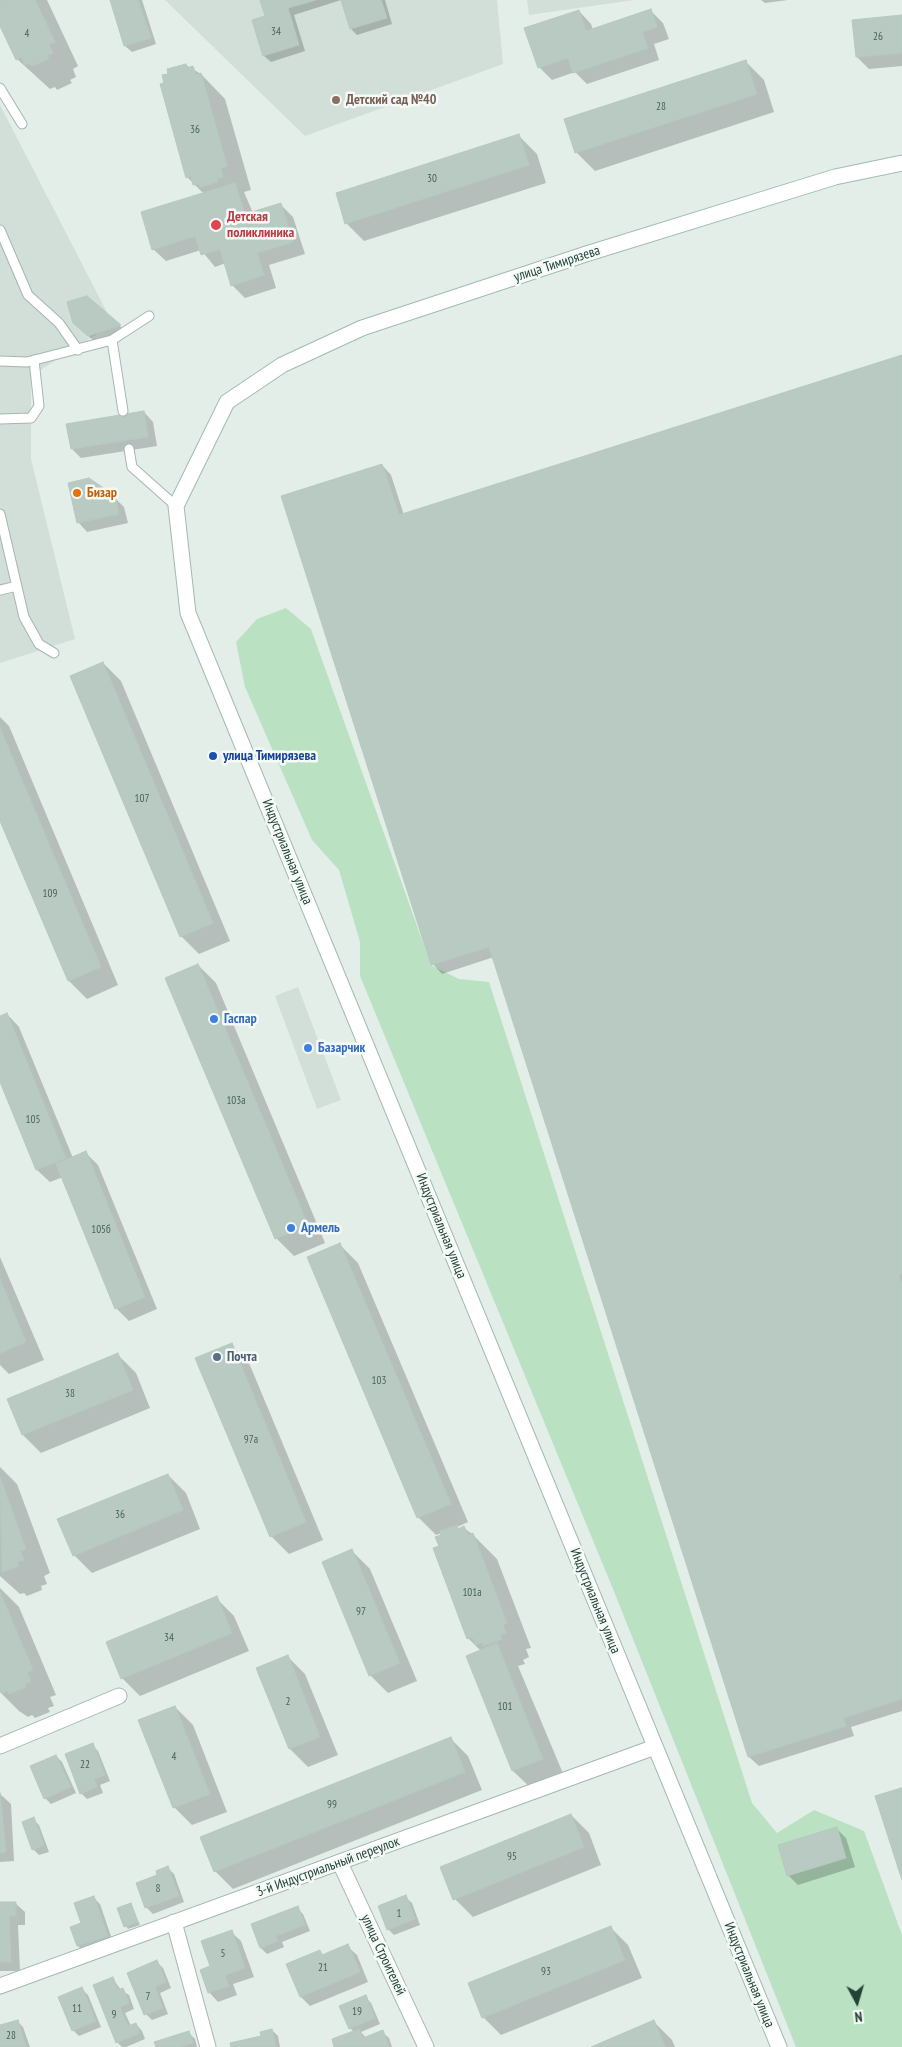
<!DOCTYPE html>
<html>
<head>
<meta charset="utf-8">
<style>
  body { margin:0 }
  #map { position:relative; width:902px; height:2047px; overflow:hidden; background:#e3eee9; font-family:"PT Sans Narrow",sans-serif }
  canvas { display:block }
  .north { position:absolute; left:832px; top:1977px; width:50px; height:50px; -webkit-text-stroke:4px #f5faf7; paint-order:stroke; rotate:174deg; font-size:14px; font-weight:700; line-height:20px; text-align:center; color:#214237 }
  .north::after { content:''; display:block; margin:auto; width:18px; height:22px; background:#214237; clip-path:polygon(50% 0,100% 100%,50% 72%,0 100%) }
</style>
</head>
<body>
<div id="map">
<canvas width="902" height="2047"></canvas>
<div class="north">N</div>
</div>
<script>
const g = document.querySelector('canvas').getContext('2d');
g.lineJoin = 'round';
function fill(path, color) { g.fillStyle = color; g.fill(path, 'evenodd'); }
const shape = rows => new Path2D(rows.map(r => 'M' + r).join(''));
function trace(path, color, width, dash) { g.strokeStyle = color; g.lineWidth = width; g.lineCap = dash ? 'butt' : 'round'; g.setLineDash(dash || []); g.stroke(path); }
function label(font, color, halo, rows, align = 'center') {
  g.font = font + ' "PT Sans Narrow",sans-serif'; g.lineWidth = 5; g.setLineDash([]); g.textBaseline = 'middle'; g.strokeStyle = halo; g.fillStyle = color; for (const [text, x, y, turn = 0] of rows) {
    g.save(); g.translate(x, y); g.rotate((+turn || 0) * Math.PI / 180); g.textAlign = isNaN(turn) ? turn : align; if (halo) g.strokeText(text, 0, 0); g.fillText(text, 0, 0); g.restore();
  }
}
fill(shape([
  [165,0,497,0,503,64,305,136],
  [527,0,634,0,529,15],
  [0,105,113,324,31,376,31,459,75,639,0,663],
  [298,987,341,1100,317,1109,275,996]
]), '#d1dfd8');
fill(shape([
  [286,608,311,629,431,965,459,979,489,982,752,1803,777,1833,814,1810,864,1831,902,1935,902,2047,796,2047,613,1589,360,976,360,942,339,870,312,840,245,687,236,642,257,619]
]), '#bbe1c3');
fill(shape([
  [0,0,47,0,78,66,73,69,76,77,70,80,72,83,57,90,55,87,50,89,17,59,0,23],
  [115,0,142,0,156,44,132,52,125,46,111,1],
  [261,0,341,0,294,15,305,51,271,62,264,56,254,21,266,17],
  [342,0,385,0,392,24,357,35,351,29],
  [761,0,788,0,765,3],
  [579,11,591,24,593,30,651,11,663,23,669,39,654,44,659,60,587,84,575,72,552,80,539,67],
  [902,16,902,66,869,69,857,57],
  [746,62,764,80,774,112,595,171,577,153,566,120],
  [186,65,201,74,225,99,251,190,244,192,253,213,281,205,293,217,305,254,269,265,276,288,245,298,232,285,226,263,215,267,201,250,166,261,153,249,204,194,187,177],
  [519,136,537,154,546,183,364,241,346,223],
  [87,297,120,326,126,332,95,342,81,329],
  [902,356,902,1711,851,1727,854,1736,759,1766,749,1757,494,957,442,974,433,964,382,465,391,475,404,515],
  [144,412,153,422,157,446,81,458,72,449],
  [114,497,124,507,128,523,87,532,78,522],
  [103,663,121,681,230,941,199,954,181,936],
  [0,717,9,726,118,985,87,999,69,981,0,818],
  [198,965,216,983,325,1243,294,1256,276,1238],
  [7,1014,19,1027,73,1158,86,1153,98,1165,157,1309,129,1321,116,1308,63,1177,50,1182,37,1170,0,1078,0,1017],
  [340,1245,358,1263,468,1522,457,1527,460,1529,464,1528,472,1534,497,1559,531,1648,526,1649,529,1657,523,1660,525,1664,518,1666,567,1783,538,1795,513,1771,467,1656,481,1651,468,1638,440,1547,442,1533,436,1535,418,1517,309,1258],
  [0,1257,44,1360,9,1374,0,1365],
  [231,1345,249,1363,323,1540,289,1554,271,1536],
  [118,1355,136,1373,150,1408,41,1453,23,1435,9,1399],
  [0,1467,17,1484,50,1573,44,1576,47,1584,41,1586,42,1590,27,1596,24,1593,20,1594,0,1576],
  [168,1475,186,1493,200,1529,92,1573,74,1555],
  [352,1551,370,1569,417,1681,388,1693,370,1675],
  [0,1588,19,1607,56,1695,50,1697,54,1706,48,1708,50,1712,35,1718,32,1715,28,1717,19,1711,0,1692],
  [216,1598,234,1616,249,1651,140,1696,122,1678],
  [287,1656,305,1674,338,1755,308,1767,290,1749],
  [175,1707,193,1725,227,1812,192,1825,174,1807],
  [450,1738,468,1756,482,1790,233,1889,215,1871],
  [92,1745,98,1751,110,1781,100,1785,103,1793,87,1799,81,1793],
  [56,1756,62,1762,76,1793,51,1804,45,1798],
  [0,1794,11,1804,14,1861,0,1862],
  [571,1815,589,1833,601,1865,473,1917,455,1899],
  [33,1819,39,1825,49,1852,39,1855,33,1849],
  [837,1829,846,1838,855,1867,798,1885,788,1875],
  [168,1868,174,1874,184,1902,153,1914,147,1908,137,1884,159,1876],
  [405,1897,412,1903,420,1925,394,1935,388,1929],
  [94,1898,100,1904,113,1942,84,1952,78,1946,72,1927,82,1924],
  [0,1903,15,1903,25,1912,25,1925,18,1925,20,1971,0,1971],
  [130,1904,140,1925,128,1929,126,1926],
  [297,1908,303,1914,310,1931,282,1942,284,1947,267,1954,261,1948,252,1925],
  [610,1927,628,1945,642,1978,501,2035,483,2017],
  [231,1932,241,1941,254,1977,233,1984,237,1995,218,2002,209,1992,212,1967],
  [347,1946,357,1955,368,1982,310,2006,301,1997,288,1965,320,1952,324,1956],
  [157,1962,163,1968,171,1988,160,1993,168,2014,152,2020,146,2014],
  [113,1979,121,1990,129,1995,134,2009,125,2013,131,2026,136,2024,142,2031,145,2039,126,2047,122,2047,117,2042],
  [82,1989,88,1995,101,2027,79,2036,73,2030],
  [365,1997,371,2003,380,2024,361,2032,366,2038,382,2032,389,2038,392,2047,336,2047,354,2032,350,2028],
  [17,2021,23,2027,30,2047,0,2047,0,2027],
  [654,2022,672,2040,675,2047,594,2047],
  [272,2030,278,2036,280,2047,233,2047,262,2037],
  [189,2033,195,2039,197,2047,157,2047]
]), '#0003');
const building = shape([
  [0,0,35,0,55,42,49,44,53,53,47,55,49,59,32,66,30,63,25,65,21,57,16,60,0,26,0,0],
  [110,0,138,0,151,38,124,46,110,0],
  [260,0,316,0,288,8,299,45,263,56,252,20,265,16,260,0],
  [341,0,381,0,387,18,350,29,341,0],
  [651,9,657,27,642,32,648,48,573,73,568,58,538,68,524,28,579,10,586,31,651,9],
  [902,15,902,53,856,57,852,20,902,15],
  [746,60,757,94,575,153,564,119,746,60],
  [186,64,187,68,193,66,196,75,201,73,227,166,221,168,223,177,217,179,218,182,200,187,199,184,193,185,191,176,186,178,160,84,164,83,162,75,168,74,167,69,186,64],
  [519,134,529,165,345,224,336,193,519,134],
  [235,183,245,214,281,203,293,242,257,253,264,275,231,286,220,249,201,255,195,236,152,250,141,212,235,183],
  [87,296,121,325,88,336,73,323,67,302,87,296],
  [902,355,902,1274,899,1275,902,1284,902,1699,843,1718,846,1726,748,1757,489,947,431,965,281,496,382,464,399,515,902,355],
  [144,411,148,437,71,449,66,424,144,411],
  [89,478,115,496,119,514,77,523,68,483,89,478],
  [103,662,213,923,180,937,70,676,103,662],
  [0,728,101,967,68,981,0,821,0,728],
  [198,964,308,1225,275,1239,165,978,198,964],
  [7,1013,66,1158,36,1170,0,1082,0,1016,7,1013],
  [86,1151,145,1297,115,1309,56,1164,86,1151],
  [340,1243,451,1504,417,1518,307,1257,340,1243],
  [0,1279,26,1342,0,1353,0,1279],
  [232,1343,306,1522,270,1537,195,1358,232,1343],
  [118,1353,133,1390,22,1435,7,1399,118,1353],
  [168,1474,183,1510,73,1556,57,1519,168,1474],
  [0,1477,26,1549,20,1551,24,1560,17,1562,19,1566,2,1572,0,1477],
  [457,1525,458,1529,464,1526,468,1535,473,1533,507,1623,503,1625,506,1633,500,1635,502,1639,483,1646,482,1642,476,1645,472,1637,467,1639,433,1548,439,1546,435,1537,441,1535,440,1531,457,1525],
  [352,1549,400,1663,369,1676,322,1562,352,1549],
  [0,1592,33,1670,27,1673,31,1681,25,1684,26,1687,9,1694,8,1691,2,1693,0,1688,0,1592],
  [217,1596,232,1633,121,1679,106,1642,217,1596],
  [497,1643,543,1759,512,1771,466,1656,497,1643],
  [288,1655,320,1737,289,1749,256,1668,288,1655],
  [175,1706,210,1794,173,1808,138,1720,175,1706],
  [451,1737,465,1772,214,1872,200,1837,451,1737],
  [93,1743,105,1775,94,1779,97,1787,80,1794,65,1754,93,1743],
  [56,1755,71,1787,44,1799,30,1766,56,1755],
  [901,1788,902,1790,902,1880,875,1796,901,1788],
  [0,1793,6,1852,0,1853,0,1793],
  [571,1814,584,1847,453,1900,440,1867,571,1814],
  [34,1817,44,1845,32,1850,22,1822,34,1817],
  [837,1827,846,1858,787,1876,778,1845,837,1827],
  [168,1866,179,1896,145,1908,136,1883,157,1875,156,1871,168,1866],
  [406,1895,415,1919,387,1930,378,1906,406,1895],
  [94,1896,108,1936,77,1946,70,1927,81,1923,74,1903,94,1896],
  [0,1902,16,1902,16,1916,9,1916,11,1962,0,1962,0,1902],
  [131,1903,138,1922,124,1927,117,1908,131,1903],
  [298,1906,305,1925,276,1936,278,1941,260,1948,251,1924,298,1906],
  [611,1926,625,1960,482,2018,468,1983,611,1926],
  [232,1930,245,1968,225,1975,229,1986,208,1993,200,1970,210,1966,201,1941,232,1930],
  [348,1944,360,1972,300,1997,286,1964,320,1950,322,1955,348,1944],
  [157,1960,166,1982,155,1987,163,2008,144,2015,127,1973,157,1960],
  [113,1977,118,1990,123,1988,129,2003,120,2007,128,2026,136,2023,140,2033,116,2043,93,1985,113,1977],
  [82,1987,96,2021,72,2031,58,1997,82,1987],
  [366,1995,375,2018,349,2029,339,2006,366,1995],
  [18,2020,26,2047,0,2047,0,2025,18,2020],
  [654,2020,665,2047,591,2047,654,2020],
  [272,2029,276,2047,231,2047,230,2043,261,2036,260,2032,272,2029],
  [359,2029,363,2038,383,2030,389,2047,334,2047,332,2039,359,2029],
  [189,2031,193,2043,179,2047,156,2047,154,2042,189,2031]
]);
fill(building, '#b8cac2');
trace(building, '#b5c9c0', 1);
const lane = shape([
  [0,88,22,124],
  [0,230,28,295,59,323,78,350],
  [0,361,27,362,112,340],
  [123,411,112,340,149,316],
  [0,419,31,418,39,406,34,360],
  [129,449,132,467,176,506],
  [0,514,24,617,39,644,54,653],
  [0,590,17,586]
]);
const street = shape([
  [0,1746,119,1696],
  [340,1863,426,2047],
  [174,1922,208,2047],
  [0,1986,655,1747]
]);
const secondary = shape([
  [779,2047,188,613,176,506,227,402,282,365,362,328,586,254,835,177,902,163]
]);
trace(lane, '#a5b7b0', 11);
trace(street, '#a5b7b0', 17);
trace(secondary, '#a1bbb1', 17);
trace(lane, '#fff', 9);
trace(street, '#fff', 15);
trace(secondary, '#fff', 15);
for (const [x, y, r, color] of [
  [336,100,5,"#8d6e63"],
  [216,225,6,"#e0444e"],
  [77,493,5,"#e8710a"],
  [213,756,5,"#1a4fb4"],
  [214,1019,5,"#3f7fe0"],
  [308,1048,5,"#3f7fe0"],
  [291,1228,5,"#3f7fe0"],
  [217,1357,5,"#5c6f8a"]
]) { const dot = new Path2D(); dot.arc(x, y, r, 0, 2 * Math.PI); g.fillStyle = color; g.fill(dot); trace(dot, '#f5faf7', 2); }
label('11px', '#47645a', null, [
  ["34",276,32],
  ["4",27,34],
  ["26",878,37],
  ["28",661,107],
  ["36",195,130],
  ["30",432,179],
  ["107",142,799],
  ["109",50,894],
  ["103а",236,1101],
  ["105",33,1120],
  ["105б",101,1230],
  ["103",379,1381],
  ["38",70,1394],
  ["97а",251,1440],
  ["36",120,1515],
  ["101а",472,1593],
  ["97",361,1612],
  ["34",169,1638],
  ["2",288,1702],
  ["101",505,1707],
  ["4",174,1757],
  ["22",85,1765],
  ["99",332,1805],
  ["95",512,1857],
  ["8",158,1889],
  ["1",399,1914],
  ["5",223,1954],
  ["21",323,1968],
  ["93",546,1972],
  ["7",148,1997],
  ["11",77,2009],
  ["19",357,2012],
  ["9",114,2015],
  ["28",11,2036]
]);
label('bold 14px', '#785e54', '#f5faf7', [
  ["Детский сад №40",346,100]
], 'left');
label('bold 14px', '#be3a42', '#f5faf7', [
  ["Детская",227,217],
  ["поликлиника",227,233]
], 'left');
label('14px', '#214237', '#f5faf7', [
  ["улица Тимирязева",557,264,-18],
  ["Индустриальная улица",287,852,68],
  ["Индустриальная улица",441,1226,68],
  ["Индустриальная улица",595,1601,68],
  ["3-й Индустриальный переулок",328,1867,-20],
  ["улица Строителей",383,1955,65],
  ["Индустриальная улица",749,1975,68]
]);
label('bold 14px', '#c56008', '#f5faf7', [
  ["Бизар",87,493]
], 'left');
label('bold 14px', '#164399', '#f5faf7', [
  ["улица Тимирязева",223,756]
], 'left');
label('bold 14px', '#366cbe', '#f5faf7', [
  ["Гаспар",224,1019],
  ["Базарчик",318,1048],
  ["Армель",301,1228]
], 'left');
label('bold 14px', '#4e5e75', '#f5faf7', [
  ["Почта",227,1357]
], 'left');
</script>
</body>
</html>
